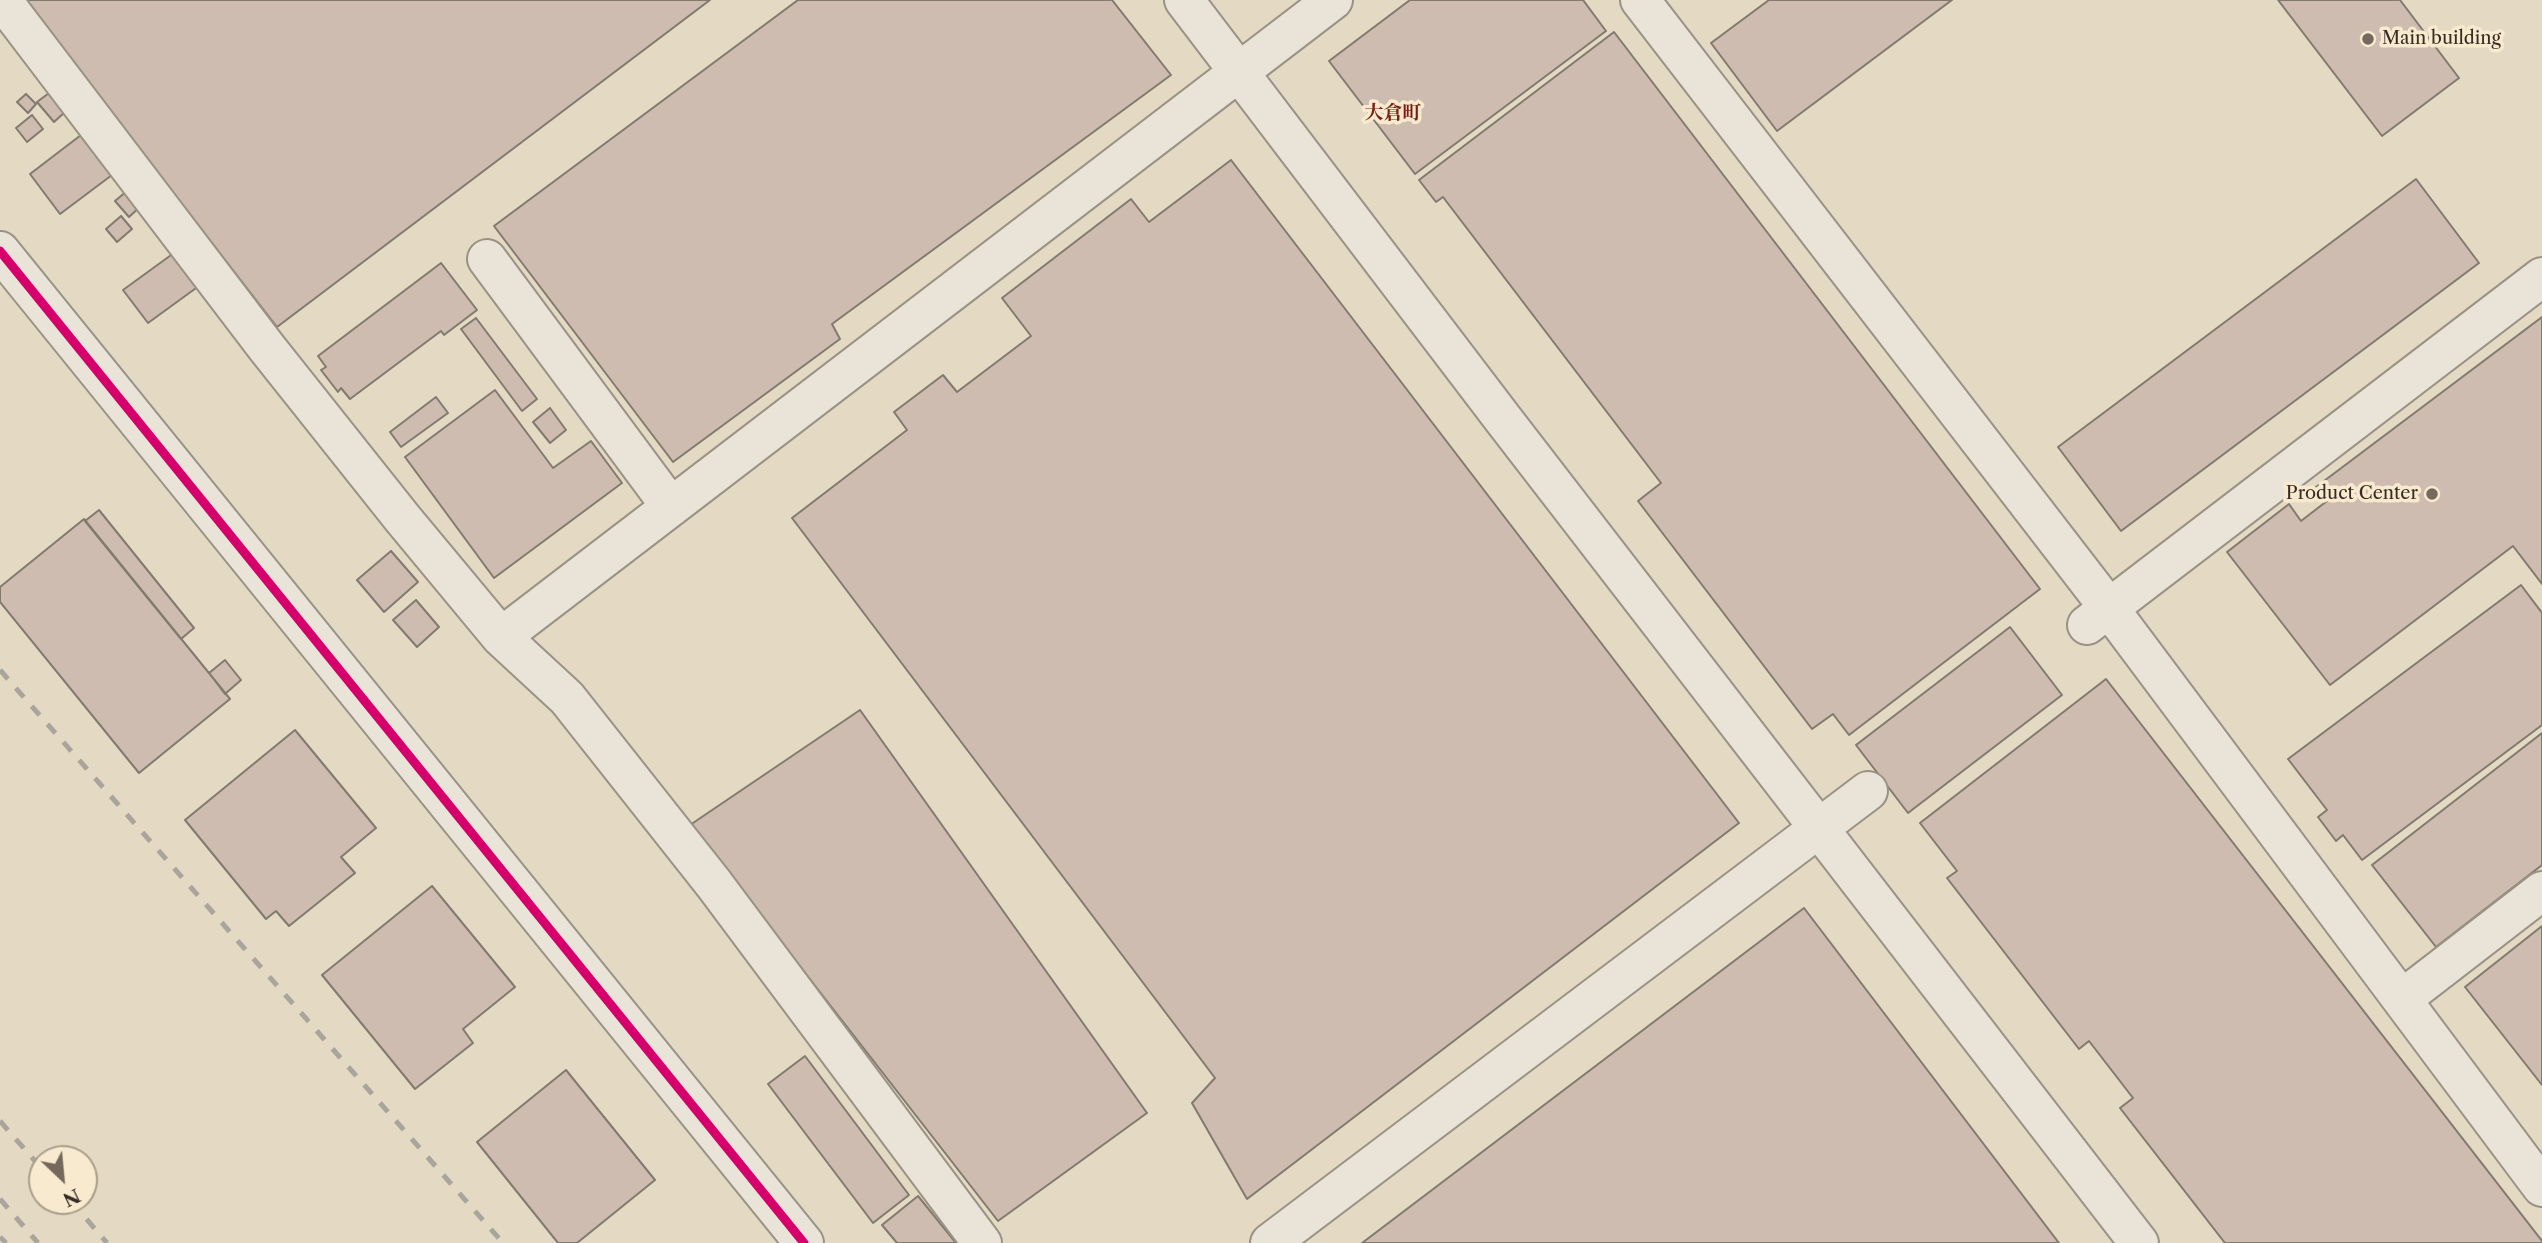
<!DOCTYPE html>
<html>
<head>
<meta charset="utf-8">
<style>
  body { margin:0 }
  #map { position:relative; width:2542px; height:1243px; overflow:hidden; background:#e4d9c3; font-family:"Libre Caslon Text",serif }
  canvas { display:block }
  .north { position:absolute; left:28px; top:1145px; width:70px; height:70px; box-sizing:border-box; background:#f7eacf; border:2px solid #aa9e8b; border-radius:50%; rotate:154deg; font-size:19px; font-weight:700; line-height:28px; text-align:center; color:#372c24 }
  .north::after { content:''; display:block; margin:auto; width:24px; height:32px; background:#74695c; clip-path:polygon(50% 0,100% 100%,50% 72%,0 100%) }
</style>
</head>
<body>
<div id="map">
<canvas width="2542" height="1243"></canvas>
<div class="north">N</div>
</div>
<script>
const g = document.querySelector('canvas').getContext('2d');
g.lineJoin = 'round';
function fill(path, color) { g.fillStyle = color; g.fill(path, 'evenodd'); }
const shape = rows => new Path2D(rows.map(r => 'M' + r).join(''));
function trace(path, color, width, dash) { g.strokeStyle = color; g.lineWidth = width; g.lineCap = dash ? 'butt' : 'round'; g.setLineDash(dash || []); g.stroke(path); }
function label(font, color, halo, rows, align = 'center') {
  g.font = font + ' "Libre Caslon Text","Noto Serif JP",serif'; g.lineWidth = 7; g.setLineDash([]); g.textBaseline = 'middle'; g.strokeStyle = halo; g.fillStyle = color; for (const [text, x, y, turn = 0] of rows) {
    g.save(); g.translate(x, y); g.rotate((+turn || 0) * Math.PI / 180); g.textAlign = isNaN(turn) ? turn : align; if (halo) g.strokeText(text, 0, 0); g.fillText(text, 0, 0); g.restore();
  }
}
const building = shape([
  [23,0,710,0,277,327,23,0],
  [798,0,1112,0,1171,75,832,324,840,339,673,462,494,226,798,0],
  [1410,0,1583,0,1606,31,1415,174,1329,61,1410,0],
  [1769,0,1952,0,1777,131,1711,43,1769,0],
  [2278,0,2400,0,2459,78,2382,136,2278,0],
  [1614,32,2040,589,1849,735,1833,714,1812,729,1638,501,1661,483,1443,197,1436,202,1419,180,1614,32],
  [49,93,65,112,54,122,37,102,49,93],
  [26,94,36,104,28,113,17,102,26,94],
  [32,115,43,129,27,142,16,128,32,115],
  [81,135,112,175,60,214,30,174,81,135],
  [1231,160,1739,823,1247,1199,1192,1103,1215,1078,792,518,907,430,894,412,943,375,957,392,1031,336,1002,298,1131,199,1149,222,1231,160],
  [2416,179,2479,263,2121,531,2058,447,2416,179],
  [128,190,142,205,129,217,115,201,128,190],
  [121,216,132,229,117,242,106,229,121,216],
  [178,250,203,283,148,323,123,290,178,250],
  [441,263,477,310,444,335,441,331,350,399,341,388,338,392,321,370,326,367,318,356,441,263],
  [2542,317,2542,584,2513,546,2330,685,2227,552,2289,504,2301,521,2327,501,2316,487,2542,317],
  [476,318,537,399,522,411,461,329,476,318],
  [495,390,553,468,591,441,622,483,494,578,405,457,495,390],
  [436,397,448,413,401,447,390,432,436,397],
  [550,408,566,430,550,443,533,422,550,408],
  [99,510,194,628,181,639,85,521,99,510],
  [84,519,230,699,139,773,0,602,0,587,84,519],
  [391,551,418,582,384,612,357,580,391,551],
  [2521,585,2542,613,2542,725,2362,860,2343,835,2336,841,2318,817,2327,810,2288,759,2521,585],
  [416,600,439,627,417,647,393,620,416,600],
  [2010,627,2062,695,1908,813,1856,745,2010,627],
  [225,660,241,680,225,694,209,673,225,660],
  [2106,679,2542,1241,2542,1243,2225,1243,2120,1108,2133,1098,2089,1041,2079,1049,1947,878,1957,871,1920,823,2106,679],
  [860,710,1147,1113,998,1221,690,825,860,710],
  [295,730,376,828,341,857,355,873,289,926,276,911,266,919,185,820,295,730],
  [2542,733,2542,865,2436,947,2372,865,2542,733],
  [432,886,515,987,463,1029,473,1043,415,1089,322,975,432,886],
  [1804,908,2059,1243,1362,1243,1804,908],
  [2542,926,2542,1085,2465,987,2542,926],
  [805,1056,909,1195,873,1223,768,1084,805,1056],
  [566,1070,655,1180,577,1243,558,1243,477,1142,566,1070],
  [918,1196,956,1243,897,1243,882,1225,918,1196]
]);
fill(building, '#cdbcaf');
trace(building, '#827a6f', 2);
const minor = shape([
  [2,0,267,348,403,519,501,637,567,698,714,884,982,1243],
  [1184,0,1503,419,2139,1243],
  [1640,0,2109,608,2542,1187],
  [0,251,804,1243],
  [487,259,671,507],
  [2087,625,2542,277],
  [501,637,1333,0],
  [2402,999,2542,891],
  [1270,1243,1868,791]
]);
trace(minor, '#999285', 42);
trace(minor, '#e9e3d8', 38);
trace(shape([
  [0,670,503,1243],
  [0,1121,42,1169],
  [0,1199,38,1243],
  [71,1201,107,1243],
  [0,1237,6,1243]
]), '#aaa59c', 5, [12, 12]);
trace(shape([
  [0,251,804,1243]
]), '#d6006c', 9);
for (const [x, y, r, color] of [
  [2368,39,7,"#74695c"],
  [2432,494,7,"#74695c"]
]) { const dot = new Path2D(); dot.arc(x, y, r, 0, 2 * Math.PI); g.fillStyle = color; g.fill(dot); trace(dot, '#f7eacf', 2.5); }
label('18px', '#372c24', '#f7eacf', [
  ["Main building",2382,39],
  ["Product Center",2418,494,"right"]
], 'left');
label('bold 19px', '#7a1f14', '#f7eacf', [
  ["大倉町",1393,114]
]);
</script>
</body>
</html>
